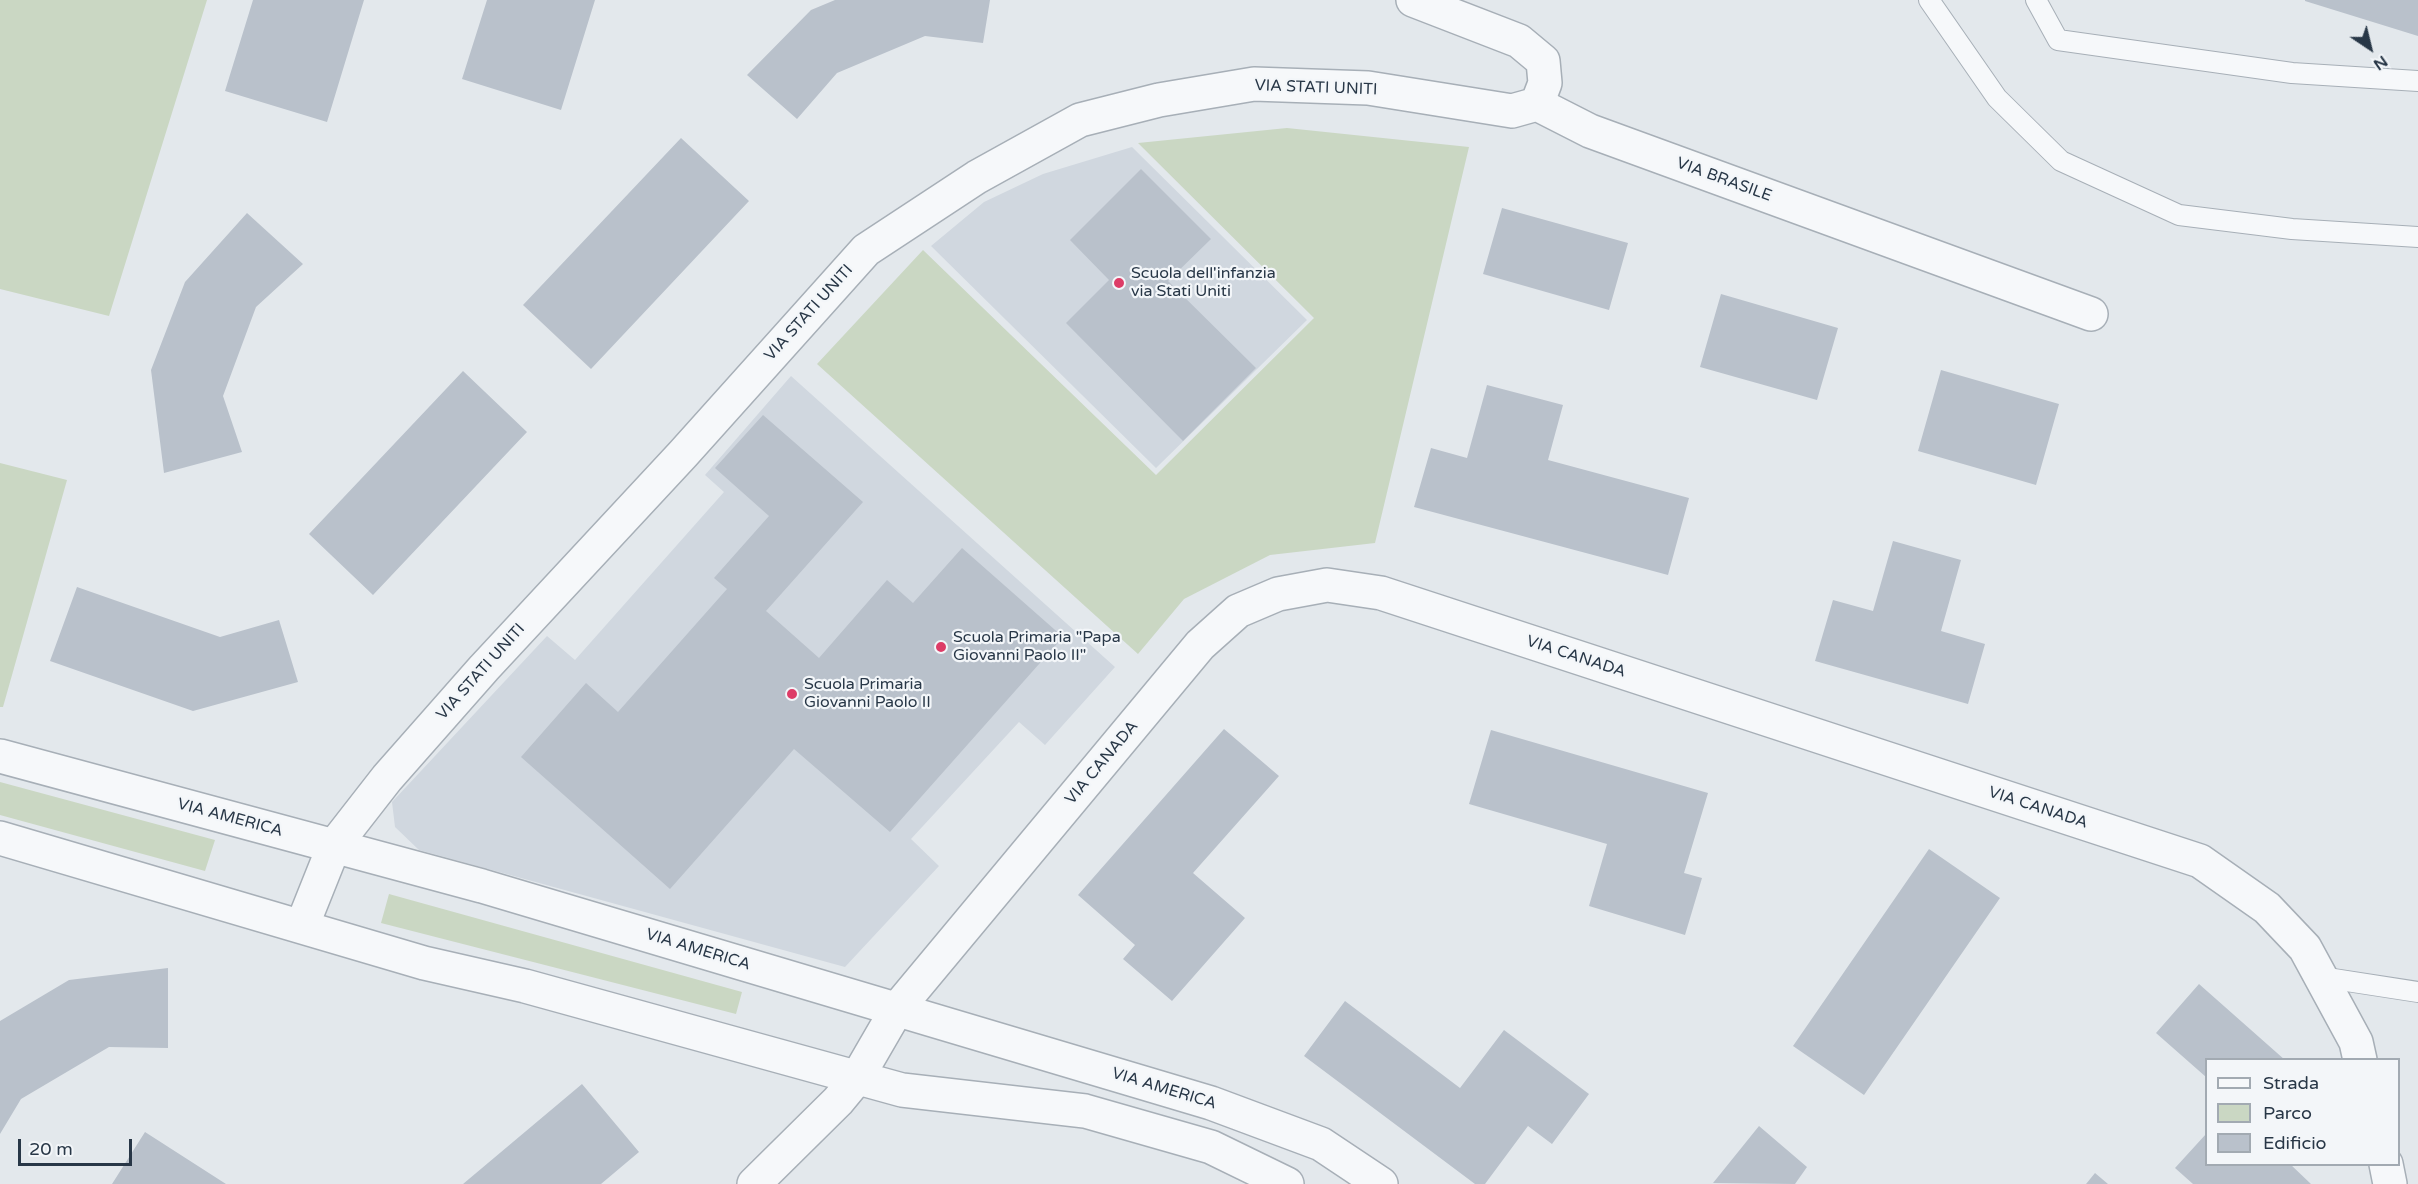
<!DOCTYPE html>
<html>
<head>
<meta charset="utf-8">
<style>
  body { margin:0 }
  #map { position:relative; width:2418px; height:1184px; overflow:hidden; background:#e3e8ec; font-family:"Varela Round",sans-serif }
  canvas { display:block }
  .legend { position:absolute; left:2205px; top:1058px; width:195px; height:108px; box-sizing:border-box; background:#f3f6f9; border:2px solid #a2aab2; margin:0; padding:8px 10px; list-style:none; font-size:18px; color:#283747 }
  .legend li { display:flex; align-items:center; gap:12px; height:30px }
  .legend b { width:30px; border:2px solid #a2aab2 }
  .north { position:absolute; left:2340px; top:18px; width:60px; height:60px; -webkit-text-stroke:4px #f3f6f9; paint-order:stroke; rotate:145deg; font-size:16px; font-weight:700; line-height:24px; text-align:center; color:#283747 }
  .north::after { content:''; display:block; margin:auto; width:21px; height:27px; background:#283747; clip-path:polygon(50% 0,100% 100%,50% 72%,0 100%) }
  .scale { position:absolute; left:18px; top:1139px; width:114px; height:27px; box-sizing:border-box; border:3px solid #283747; border-top:0; padding-left:8px; font-size:18px; line-height:21px; white-space:nowrap; color:#283747; -webkit-text-stroke:4px #f3f6f9; paint-order:stroke }
</style>
</head>
<body>
<div id="map">
<canvas width="2418" height="1184"></canvas>
<ul class="legend">
<li><b style="height:8px;background:#f6f8fa"></b>Strada</li>
<li><b style="height:16px;background:#cad7c3"></b>Parco</li>
<li><b style="height:16px;background:#b9c1cb"></b>Edificio</li>
</ul>
<div class="north">N</div>
<div class="scale">20 m</div>
</div>
<script>
const g = document.querySelector('canvas').getContext('2d');
g.lineJoin = 'round';
function fill(path, color) { g.fillStyle = color; g.fill(path, 'evenodd'); }
const shape = rows => new Path2D(rows.map(r => 'M' + r).join(''));
function trace(path, color, width, dash) { g.strokeStyle = color; g.lineWidth = width; g.lineCap = dash ? 'butt' : 'round'; g.setLineDash(dash || []); g.stroke(path); }
function label(font, color, halo, rows, align = 'center') {
  g.font = font + ' "Varela Round",sans-serif'; g.lineWidth = 4.5; g.setLineDash([]); g.textBaseline = 'middle'; g.strokeStyle = halo; g.fillStyle = color; for (const [text, x, y, turn = 0] of rows) {
    g.save(); g.translate(x, y); g.rotate((+turn || 0) * Math.PI / 180); g.textAlign = isNaN(turn) ? turn : align; if (halo) g.strokeText(text, 0, 0); g.fillText(text, 0, 0); g.restore();
  }
}
fill(shape([
  [1132,147,1307,320,1156,468,931,246,984,202,1043,174],
  [791,376,1115,667,1045,745,1019,722,911,839,939,866,845,967,419,850,395,827,392,802,547,636,575,660,724,492,705,475]
]), '#d0d7df');
fill(shape([
  [0,0,207,0,109,316,0,289],
  [1287,128,1469,147,1375,543,1270,555,1184,599,1138,654,817,364,923,250,1156,475,1314,318,1138,143],
  [0,463,67,480,3,707,0,707],
  [0,782,215,840,205,871,0,815],
  [389,894,742,992,736,1014,381,923]
]), '#cad7c3');
fill(shape([
  [253,0,364,0,327,122,225,91],
  [487,0,595,0,561,110,462,79],
  [835,0,990,0,983,43,925,36,837,73,797,119,747,75,811,10],
  [2418,0,2418,36,2305,1,2305,0],
  [681,138,749,201,591,369,523,305],
  [1141,169,1211,239,1168,281,1256,368,1183,441,1066,323,1109,280,1070,240],
  [1502,208,1628,243,1609,310,1483,274],
  [247,213,303,264,256,307,223,396,242,452,164,473,151,370,185,282],
  [1721,294,1838,328,1817,400,1700,367],
  [1941,370,2059,404,2036,485,1918,451],
  [463,371,527,432,373,595,309,534],
  [1487,385,1563,405,1548,460,1689,498,1668,575,1414,507,1431,448,1467,458],
  [763,415,863,502,766,611,819,658,887,580,913,603,962,548,1063,637,890,832,794,749,670,889,521,757,586,683,618,712,727,589,714,578,769,516,715,468],
  [1893,541,1961,560,1941,631,1985,644,1968,704,1815,661,1833,600,1873,611],
  [77,587,220,637,279,620,298,682,193,711,50,661],
  [1224,729,1279,776,1193,873,1245,918,1172,1001,1123,959,1135,945,1078,895],
  [1491,730,1708,793,1684,873,1702,878,1685,935,1589,906,1607,844,1469,804],
  [1929,849,2000,898,1864,1095,1793,1046],
  [168,968,168,1048,109,1047,21,1099,0,1134,0,1021,69,980],
  [2199,984,2285,1060,2206,1060,2206,1077,2156,1033],
  [1345,1001,1460,1088,1504,1030,1589,1094,1552,1144,1528,1126,1485,1184,1475,1184,1304,1056],
  [582,1084,639,1152,601,1184,463,1184],
  [1759,1126,1807,1167,1795,1184,1713,1183],
  [145,1132,226,1184,112,1184],
  [2206,1134,2206,1164,2290,1164,2311,1184,2193,1184,2175,1168],
  [2095,1173,2108,1184,2086,1184]
]), '#b9c1cb');
const service = shape([
  [1929,0,1997,98,2061,161,2179,215,2292,229,2418,237],
  [2036,0,2058,40,2292,73,2418,81],
  [2321,977,2418,992]
]);
const minor = shape([
  [1413,0,1519,41,1543,61,1545,83,1537,104],
  [1537,104,1590,131,2091,314],
  [302,926,334,846,387,778,484,668,683,454,866,250,977,177,1080,120,1159,100,1254,84,1368,88,1512,111,1537,104],
  [2386,1164,2390,1184],
  [754,1184,838,1101,857,1078,897,1009,1200,645,1238,611,1278,594,1327,585,1381,593,2200,861,2267,908,2305,948,2356,1042,2360,1060]
]);
const tertiary = shape([
  [0,756,482,886,1211,1103,1321,1144,1381,1184],
  [0,838,424,963,525,986,902,1090,1085,1111,1211,1147,1287,1184]
]);
trace(service, '#a7afb7', 22);
trace(minor, '#a7afb7', 36);
trace(tertiary, '#a7afb7', 36);
trace(service, '#f6f8fa', 20);
trace(minor, '#f6f8fa', 33);
trace(tertiary, '#f6f8fa', 33);
for (const [x, y, r, color] of [
  [1119,283,6,"#dd3c67"],
  [941,647,6,"#dd3c67"],
  [792,694,6,"#dd3c67"]
]) { const dot = new Path2D(); dot.arc(x, y, r, 0, 2 * Math.PI); g.fillStyle = color; g.fill(dot); trace(dot, '#f3f6f9', 2); }
label('16px', '#283747', '#f3f6f9', [
  ["VIA STATI UNITI",1316,88,2],
  ["VIA BRASILE",1724,180,20],
  ["VIA STATI UNITI",809,313,-48],
  ["VIA CANADA",1576,657,18],
  ["VIA STATI UNITI",481,672,-48],
  ["VIA CANADA",1102,763,-50],
  ["VIA CANADA",2038,808,18],
  ["VIA AMERICA",230,818,15],
  ["VIA AMERICA",698,950,17],
  ["VIA AMERICA",1164,1089,17]
]);
label('16px', '#283747', '#f3f6f9', [
  ["Scuola dell'infanzia",1131,274],
  ["via Stati Uniti",1131,292],
  ["Scuola Primaria \"Papa",953,638],
  ["Giovanni Paolo II\"",953,656],
  ["Scuola Primaria",804,685],
  ["Giovanni Paolo II",804,703]
], 'left');
</script>
</body>
</html>
